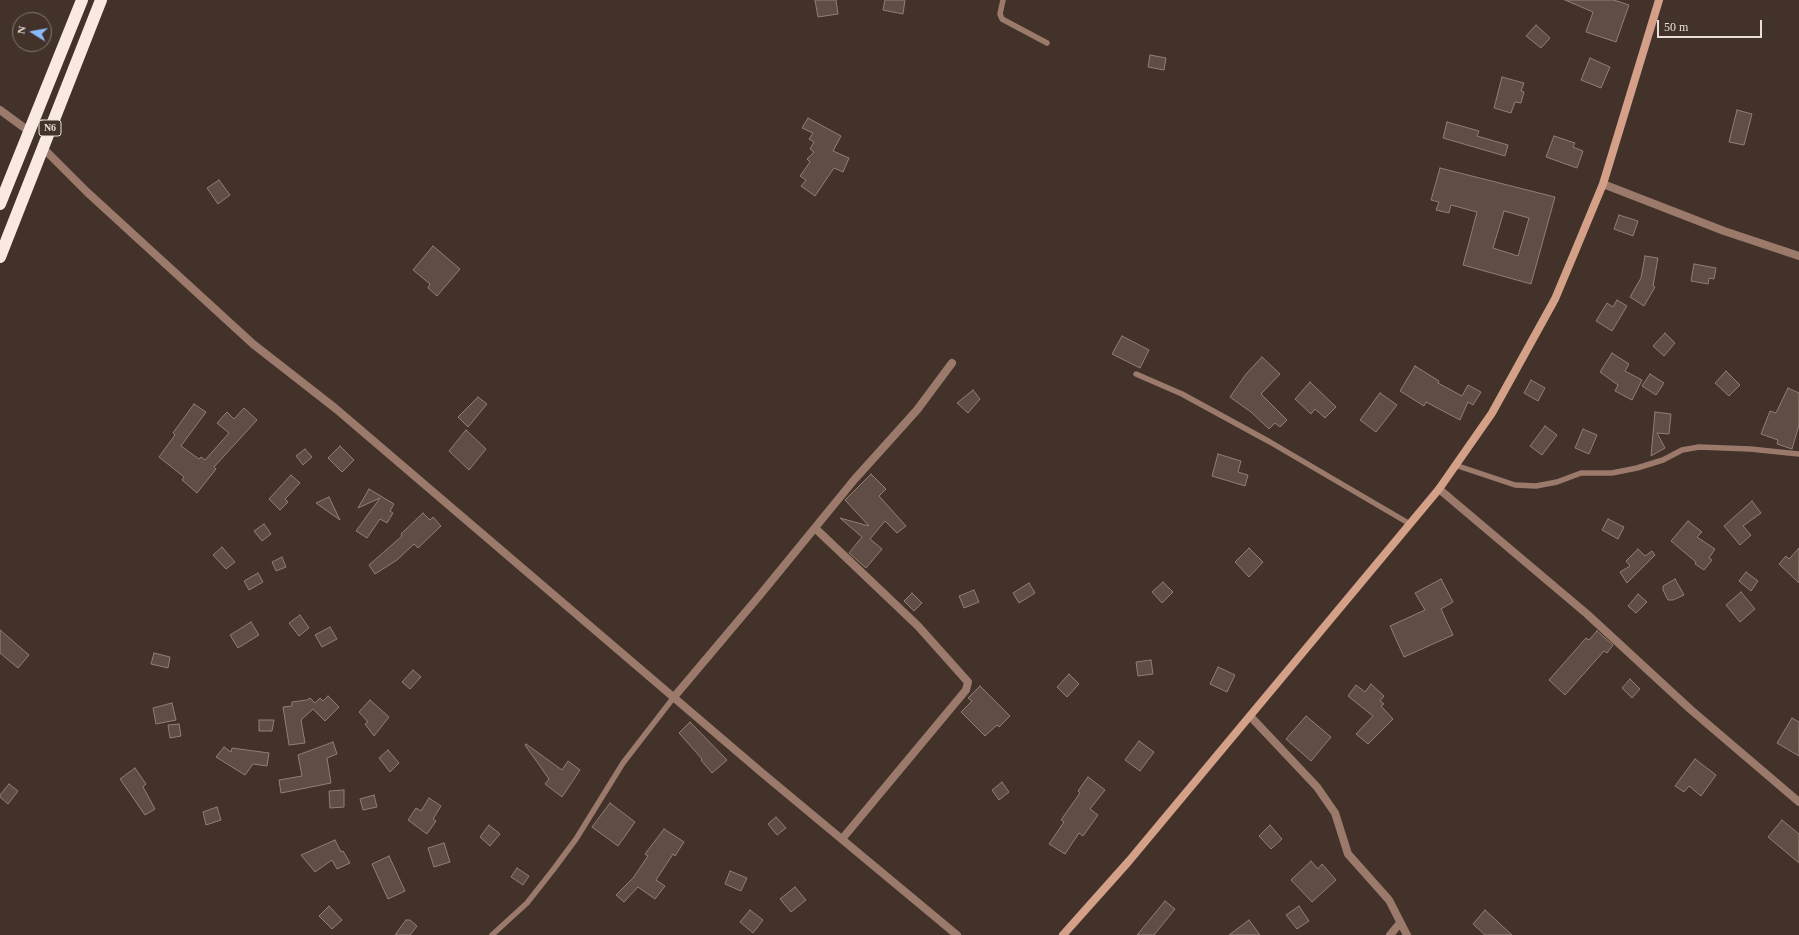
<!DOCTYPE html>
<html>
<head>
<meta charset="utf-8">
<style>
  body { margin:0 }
  #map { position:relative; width:1799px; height:935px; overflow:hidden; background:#42322a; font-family:"Times New Roman",serif }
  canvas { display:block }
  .north { position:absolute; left:12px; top:12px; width:40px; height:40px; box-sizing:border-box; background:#42322a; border:1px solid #857770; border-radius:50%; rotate:281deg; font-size:11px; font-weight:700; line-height:16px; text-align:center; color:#e9ded9 }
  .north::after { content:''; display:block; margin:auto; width:14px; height:18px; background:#89bafc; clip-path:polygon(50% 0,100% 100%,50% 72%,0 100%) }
  .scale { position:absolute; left:1657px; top:20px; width:105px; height:18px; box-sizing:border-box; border:2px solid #e9ded9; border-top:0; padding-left:5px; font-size:12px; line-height:14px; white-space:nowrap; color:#e9ded9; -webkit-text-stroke:3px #42322a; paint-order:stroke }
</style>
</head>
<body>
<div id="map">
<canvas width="1799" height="935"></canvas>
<div class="north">N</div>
<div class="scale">50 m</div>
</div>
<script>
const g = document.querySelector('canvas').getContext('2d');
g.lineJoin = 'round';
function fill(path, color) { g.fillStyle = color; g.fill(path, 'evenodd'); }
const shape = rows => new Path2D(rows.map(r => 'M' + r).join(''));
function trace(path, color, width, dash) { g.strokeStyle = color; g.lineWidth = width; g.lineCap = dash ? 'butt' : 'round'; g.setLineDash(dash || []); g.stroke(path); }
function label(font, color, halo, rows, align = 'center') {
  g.font = font + ' "Times New Roman",serif'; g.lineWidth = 4; g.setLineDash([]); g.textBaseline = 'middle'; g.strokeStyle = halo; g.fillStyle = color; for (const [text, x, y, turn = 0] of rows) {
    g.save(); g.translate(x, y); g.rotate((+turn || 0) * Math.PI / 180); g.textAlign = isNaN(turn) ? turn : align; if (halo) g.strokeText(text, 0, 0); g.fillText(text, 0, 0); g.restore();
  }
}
const building = shape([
  [815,0,836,0,838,14,818,17,815,0],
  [885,0,905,0,903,14,883,10,885,0],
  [1565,0,1614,0,1629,5,1616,42,1586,32,1593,12,1565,0],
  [1536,25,1550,38,1541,48,1526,36,1536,25],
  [1150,55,1166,58,1164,70,1148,67,1150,55],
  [1590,58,1610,67,1601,88,1581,80,1590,58],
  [1502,77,1524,83,1521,91,1524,92,1521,103,1515,102,1511,113,1494,108,1502,77],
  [1737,110,1752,114,1744,145,1729,142,1737,110],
  [808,118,841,136,833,151,849,158,843,172,834,168,815,196,801,186,806,180,800,176,810,162,807,159,814,152,810,149,814,142,809,139,813,133,802,128,808,118],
  [1447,122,1479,131,1477,136,1508,145,1505,156,1443,138,1447,122],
  [1554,136,1575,143,1573,147,1583,151,1577,168,1546,157,1554,136],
  [1440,168,1555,197,1531,284,1463,265,1477,212,1451,205,1449,213,1436,210,1439,202,1431,200,1440,168],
  [1504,211,1529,218,1518,256,1493,248,1504,211],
  [219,180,230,195,218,204,207,188,219,180],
  [1619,215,1638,221,1633,236,1614,229,1619,215],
  [433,246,460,269,437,296,428,288,430,284,413,270,433,246],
  [1645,256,1658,258,1653,286,1655,287,1644,306,1630,297,1641,278,1645,256],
  [1694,264,1716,268,1714,279,1709,278,1708,284,1691,281,1694,264],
  [1617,300,1627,306,1612,331,1596,321,1607,303,1613,307,1617,300],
  [1665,333,1675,343,1664,356,1653,346,1665,333],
  [1122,336,1149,350,1140,368,1112,354,1122,336],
  [1612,353,1629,364,1625,371,1642,380,1632,400,1615,391,1618,385,1600,372,1612,353],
  [1262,357,1280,374,1261,394,1287,420,1280,427,1275,423,1269,429,1251,412,1230,397,1246,374,1262,357],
  [1415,366,1439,381,1438,383,1462,396,1468,385,1481,392,1473,405,1468,402,1460,420,1426,402,1424,406,1400,391,1415,366],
  [1726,371,1740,385,1729,396,1715,383,1726,371],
  [1650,374,1664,383,1656,395,1642,386,1650,374],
  [1531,380,1545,388,1538,401,1524,393,1531,380],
  [1310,382,1336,407,1325,418,1315,409,1311,414,1295,399,1310,382],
  [1788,388,1799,393,1799,425,1792,449,1777,444,1778,440,1761,434,1770,411,1776,413,1788,388],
  [973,390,980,399,968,413,957,403,973,390],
  [1380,393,1397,405,1376,432,1360,420,1380,393],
  [478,397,487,404,468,427,458,417,478,397],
  [194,404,206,412,181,446,199,459,201,457,205,460,229,433,217,423,227,412,234,419,244,408,257,420,214,467,216,469,197,493,182,480,184,477,159,457,175,435,173,433,194,404],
  [1655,412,1671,414,1669,434,1657,433,1665,448,1651,456,1655,412],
  [1545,426,1557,435,1542,455,1530,446,1545,426],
  [1583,429,1597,435,1589,454,1575,448,1583,429],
  [466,430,486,449,469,470,449,451,466,430],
  [340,446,354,460,342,472,328,458,340,446],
  [305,449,312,457,303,465,296,456,305,449],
  [1218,454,1241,461,1238,472,1248,475,1245,486,1212,476,1218,454],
  [871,474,886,489,879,496,906,526,897,533,885,521,870,539,882,549,866,568,849,553,862,537,840,518,869,526,845,500,871,474],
  [291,475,300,483,285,499,288,502,280,510,269,499,291,475],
  [369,489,394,504,390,511,393,513,387,523,380,519,367,538,356,531,380,498,358,508,369,489],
  [329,497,340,520,316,503,329,497],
  [1752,501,1761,513,1743,526,1751,535,1740,545,1724,526,1752,501],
  [423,513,430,520,433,517,441,526,418,548,414,544,397,560,375,574,369,565,402,536,401,534,423,513],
  [1608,519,1624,527,1618,539,1602,530,1608,519],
  [1688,521,1702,532,1697,537,1715,549,1709,558,1712,560,1704,570,1695,564,1696,562,1671,541,1688,521],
  [264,524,271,534,262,541,254,531,264,524],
  [222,547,235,562,226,569,213,555,222,547],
  [1249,548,1263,562,1249,577,1235,562,1249,548],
  [1799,548,1799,583,1779,564,1786,556,1789,559,1799,548],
  [1638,549,1645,556,1652,551,1655,555,1627,583,1620,572,1630,566,1626,561,1638,549],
  [282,557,286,567,276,571,272,562,282,557],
  [1746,572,1758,581,1751,591,1739,581,1746,572],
  [258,573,263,582,249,590,244,581,258,573],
  [1441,579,1453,602,1441,609,1453,635,1404,657,1390,626,1425,610,1415,593,1441,579],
  [1675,579,1684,595,1673,600,1668,600,1663,590,1663,586,1675,579],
  [1163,582,1173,592,1162,603,1152,592,1163,582],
  [1029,583,1035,593,1019,603,1013,593,1029,583],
  [974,590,979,602,964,608,959,596,974,590],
  [1741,592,1755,609,1740,622,1726,605,1741,592],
  [912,593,922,603,914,611,904,601,912,593],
  [1638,594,1647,602,1636,613,1628,606,1638,594],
  [300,615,309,628,299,636,289,623,300,615],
  [251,622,259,635,238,648,230,635,251,622],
  [330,627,337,639,322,647,315,635,330,627],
  [0,630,29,655,18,668,0,653,0,630],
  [1597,631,1613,645,1607,653,1604,651,1565,695,1549,680,1586,638,1589,640,1597,631],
  [154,653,170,657,168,668,151,664,154,653],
  [1151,660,1153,674,1138,676,1136,662,1151,660],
  [1218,667,1235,675,1227,692,1210,684,1218,667],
  [413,670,421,677,410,689,402,682,413,670],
  [1069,674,1079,684,1067,697,1057,687,1069,674],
  [1630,679,1640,689,1632,698,1622,688,1630,679],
  [1371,684,1384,696,1380,701,1384,704,1381,706,1393,719,1368,744,1356,734,1373,716,1348,696,1356,685,1365,692,1371,684],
  [980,686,1010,716,999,727,997,725,985,736,961,712,972,701,968,698,980,686],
  [328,696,339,707,325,721,313,709,301,720,305,743,289,745,283,707,292,706,292,702,307,700,310,698,315,703,320,698,323,701,328,696],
  [370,700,389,717,374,736,365,724,368,722,359,712,370,700],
  [172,703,176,720,156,724,153,708,172,703],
  [1306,716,1331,737,1311,761,1286,739,1306,716],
  [1792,718,1799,722,1799,756,1777,743,1792,718],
  [259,720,274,720,272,731,259,731,259,720],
  [690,722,727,760,712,773,701,760,702,759,679,733,690,722],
  [179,724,181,736,170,738,168,725,179,724],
  [1139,741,1154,752,1140,771,1125,760,1139,741],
  [333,742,337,754,327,758,331,783,281,793,279,780,302,776,298,755,333,742],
  [526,744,562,770,568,761,580,770,562,797,545,784,549,779,525,745,526,744],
  [224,747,231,752,232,748,269,753,267,766,253,764,245,775,216,757,224,747],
  [388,750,399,763,390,772,379,758,388,750],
  [1695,759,1716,775,1701,796,1689,786,1684,792,1675,786,1695,759],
  [135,768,146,784,143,787,155,809,145,815,120,779,135,768],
  [1088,777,1105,790,1090,809,1098,815,1083,836,1079,833,1065,854,1049,844,1064,822,1061,820,1080,793,1078,791,1088,777],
  [1002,782,1009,792,999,800,992,790,1002,782],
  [9,784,18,791,8,804,0,797,0,795,9,784],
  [344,790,344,807,330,808,329,791,344,790],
  [374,795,377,807,363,810,360,799,374,795],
  [429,798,441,806,433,819,436,821,427,834,408,820,416,808,421,811,429,798],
  [610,803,635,822,618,846,592,827,610,803],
  [217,807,221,820,206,825,203,812,217,807],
  [776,817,786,828,777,835,768,824,776,817],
  [1782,820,1799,834,1799,863,1768,837,1782,820],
  [489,825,500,834,490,846,480,837,489,825],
  [1270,825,1282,839,1271,849,1259,836,1270,825],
  [664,829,684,842,675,856,673,854,656,880,665,886,655,899,638,887,624,902,616,895,633,878,648,856,645,854,664,829],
  [335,840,341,852,343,851,350,863,337,869,332,860,315,872,301,855,335,840],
  [444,843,450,862,434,867,428,848,444,843],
  [389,856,405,891,388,899,372,864,389,856],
  [1311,861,1318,869,1322,864,1336,880,1312,902,1291,880,1311,861],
  [517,868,529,876,523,885,511,877,517,868],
  [730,871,747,878,741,891,725,884,730,871],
  [795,887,806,900,791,912,780,899,795,887],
  [1165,901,1175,909,1154,935,1137,935,1165,901],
  [329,906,342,920,332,929,319,916,329,906],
  [1299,906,1309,921,1297,929,1286,915,1299,906],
  [750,910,763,920,753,933,740,922,750,910],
  [1485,910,1512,935,1485,935,1473,924,1485,910],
  [406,920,410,920,417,926,410,935,395,935,406,920],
  [1249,920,1260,935,1229,935,1249,920]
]);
fill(building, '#604e46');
trace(building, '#917e75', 1);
trace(shape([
  [1003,0,1000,14,1002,19,1047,43],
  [1136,374,1182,394,1270,442,1410,524],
  [1455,465,1515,485,1536,486,1557,482,1581,473,1612,473,1637,468,1663,460,1682,450,1699,447,1750,449,1799,454],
  [492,935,527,903,553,870,576,839,623,763,674,697]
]), '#9b7a6b', 5.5);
trace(shape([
  [0,110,30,132],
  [42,147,87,192,253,344,335,408,761,772,957,935],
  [1603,184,1724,231,1799,256],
  [1439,489,1587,614,1690,709,1799,802],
  [815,528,918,626,968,682,966,690,842,839],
  [674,697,760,595,854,480,917,410,952,363],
  [1250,716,1317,787,1335,813,1348,854,1389,900,1407,935],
  [1390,935,1400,923]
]), '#9b7a6b', 8);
trace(shape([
  [1063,935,1129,861,1439,489,1492,413,1555,299,1576,249,1603,184,1659,0]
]), '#d4a088', 8);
trace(shape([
  [0,204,82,0],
  [0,257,101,0]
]), '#f9e9e1', 12);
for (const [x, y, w] of [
  [50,128,22]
]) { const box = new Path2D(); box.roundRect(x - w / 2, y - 8, w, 16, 3); g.fillStyle = '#42322a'; g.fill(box); trace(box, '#e9ded9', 1); }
label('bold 10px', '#e9ded9', null, [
  ["N6",50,128]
]);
</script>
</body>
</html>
